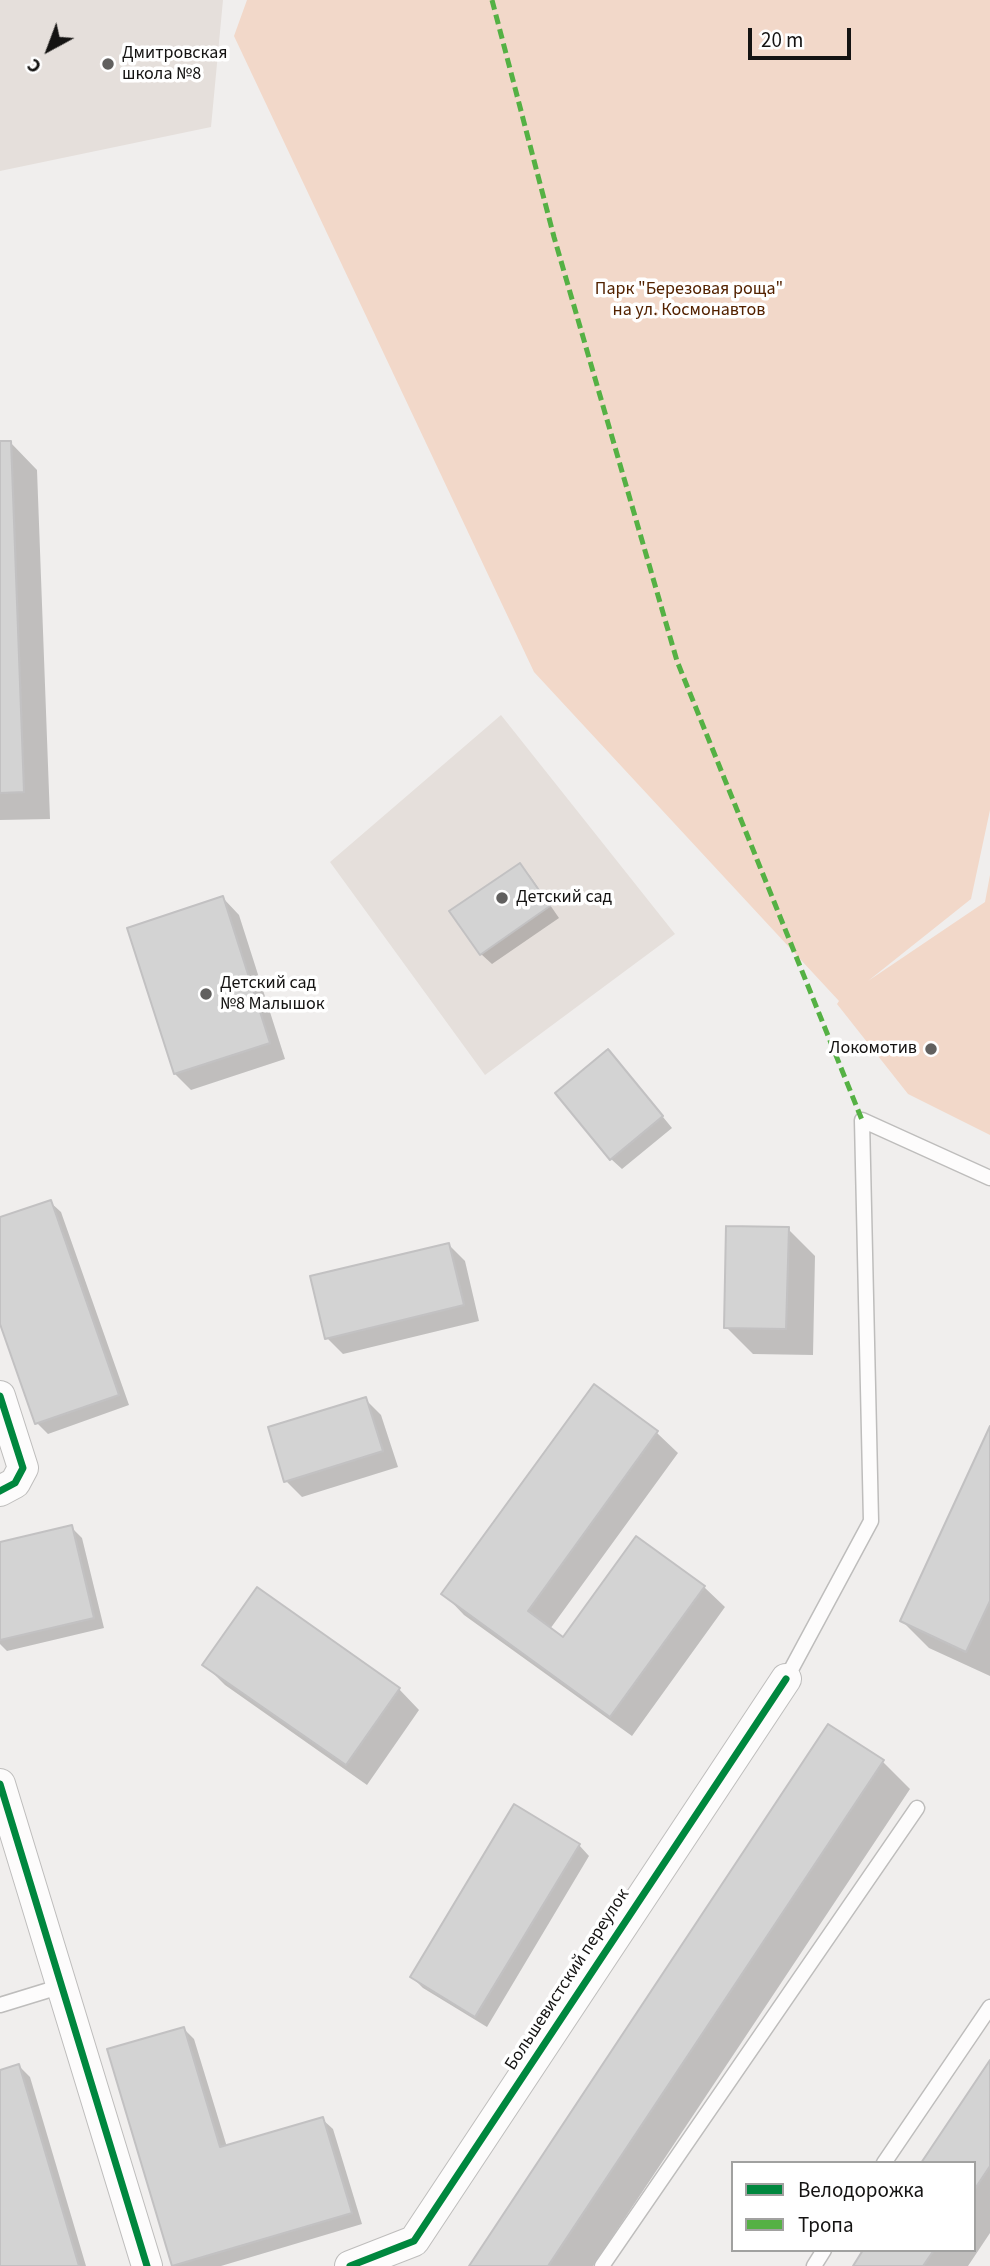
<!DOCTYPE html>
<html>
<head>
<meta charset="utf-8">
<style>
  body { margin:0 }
  #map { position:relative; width:990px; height:2266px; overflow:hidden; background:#f0eeed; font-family:"Source Sans 3",sans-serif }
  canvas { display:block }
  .legend { position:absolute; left:731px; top:2161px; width:245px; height:91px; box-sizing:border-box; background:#fff; border:2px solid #a1a1a0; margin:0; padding:9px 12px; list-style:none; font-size:21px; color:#141312 }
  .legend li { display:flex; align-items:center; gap:14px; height:35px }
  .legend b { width:35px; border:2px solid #a1a1a0 }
  .north { position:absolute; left:14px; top:14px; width:70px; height:70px; -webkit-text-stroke:5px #fff; paint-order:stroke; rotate:221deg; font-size:19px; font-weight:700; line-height:28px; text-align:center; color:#141312 }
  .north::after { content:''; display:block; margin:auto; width:24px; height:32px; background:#141312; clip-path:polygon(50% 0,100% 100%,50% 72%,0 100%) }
  .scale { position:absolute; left:748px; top:28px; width:103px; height:32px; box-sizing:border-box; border:4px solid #141312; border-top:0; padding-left:9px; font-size:21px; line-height:24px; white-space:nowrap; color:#141312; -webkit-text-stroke:5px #fff; paint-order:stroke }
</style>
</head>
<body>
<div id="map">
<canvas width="990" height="2266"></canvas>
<ul class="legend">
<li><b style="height:9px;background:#00873e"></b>Велодорожка</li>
<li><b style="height:9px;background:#55b144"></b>Тропа</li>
</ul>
<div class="north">С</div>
<div class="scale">20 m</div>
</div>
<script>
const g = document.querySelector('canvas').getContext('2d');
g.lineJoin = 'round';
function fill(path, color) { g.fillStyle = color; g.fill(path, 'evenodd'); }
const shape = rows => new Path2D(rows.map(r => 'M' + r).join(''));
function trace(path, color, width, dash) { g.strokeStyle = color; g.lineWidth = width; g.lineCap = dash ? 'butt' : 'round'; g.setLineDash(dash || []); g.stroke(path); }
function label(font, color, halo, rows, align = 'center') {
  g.font = font + ' "Source Sans 3",sans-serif'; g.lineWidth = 7; g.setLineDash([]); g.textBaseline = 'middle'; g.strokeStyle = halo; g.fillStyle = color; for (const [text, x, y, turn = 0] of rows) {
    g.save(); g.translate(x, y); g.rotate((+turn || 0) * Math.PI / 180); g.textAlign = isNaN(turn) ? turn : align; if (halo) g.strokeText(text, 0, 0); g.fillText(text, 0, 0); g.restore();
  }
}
fill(shape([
  [0,0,223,0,211,127,0,171],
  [501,715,675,934,485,1075,330,862]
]), '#e5dfdb');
fill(shape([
  [247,0,990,0,990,810,971,899,868,981,985,902,990,875,990,1135,908,1094,837,1004,839,1001,534,672,234,36]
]), '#f2d8c9');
fill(shape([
  [10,442,37,470,50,819,0,820,0,443],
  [520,865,530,876,559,918,492,964,481,954],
  [223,898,239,915,285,1059,191,1090,175,1074],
  [618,1062,672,1128,622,1169,611,1159],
  [50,1202,61,1212,129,1405,48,1434,37,1423,0,1318,0,1219],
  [788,1229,815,1256,813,1355,753,1354,726,1327],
  [449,1245,465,1261,479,1321,343,1354,327,1338],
  [594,1387,657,1433,678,1453,550,1629,564,1639,704,1587,725,1607,632,1736,464,1615,444,1594],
  [365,1399,381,1415,398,1467,302,1497,286,1481],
  [990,1430,990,1676,929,1648,902,1621],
  [71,1527,82,1538,104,1628,7,1651,0,1644,0,1544],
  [205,1665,399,1689,419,1710,367,1785,225,1685],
  [883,1762,910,1789,593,2266,471,2266],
  [579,1845,589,1856,487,2027,423,1988,412,1977],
  [184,2029,194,2039,227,2147,322,2119,333,2129,362,2224,221,2266,174,2266,109,2051],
  [990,2063,990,2233,968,2266,855,2266,865,2250,974,2250,974,2163],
  [19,2066,30,2077,86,2266,0,2266,0,2071]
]), '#0003');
const building = shape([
  [0,441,11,441,24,792,0,793,0,441],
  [520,863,550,906,480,955,449,911,520,863],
  [223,896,270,1043,174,1074,127,928,223,896],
  [608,1049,663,1116,610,1160,555,1093,608,1049],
  [51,1200,119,1395,35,1424,0,1324,0,1217,51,1200],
  [726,1226,789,1227,786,1329,724,1328,726,1226],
  [449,1243,464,1305,325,1339,310,1276,449,1243],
  [594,1384,658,1431,528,1611,563,1637,636,1536,705,1586,610,1717,441,1594,594,1384],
  [366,1397,383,1451,284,1482,268,1427,366,1397],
  [990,1426,990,1601,966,1652,900,1621,990,1426],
  [72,1525,94,1618,0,1640,0,1542,72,1525],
  [257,1587,400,1688,346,1765,202,1665,257,1587],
  [828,1724,884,1760,548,2266,469,2266,828,1724],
  [514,1804,580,1844,475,2017,410,1977,514,1804],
  [184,2027,220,2147,323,2117,352,2213,172,2266,107,2049,184,2027],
  [990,2060,990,2166,974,2190,974,2163,921,2163,990,2060],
  [19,2064,79,2266,0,2266,0,2070,19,2064],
  [863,2250,934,2250,923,2266,853,2266,863,2250]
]);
fill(building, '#d3d3d3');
trace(building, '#c2c1c2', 2);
const lane = shape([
  [786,1679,871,1521,862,1120,990,1178],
  [0,2005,62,1986],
  [884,2163,990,2007],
  [602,2266,917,1808],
  [814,2266,824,2250]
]);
const street = shape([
  [0,1396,23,1468,15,1483,0,1491],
  [0,1784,147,2266],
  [350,2266,414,2241,786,1679]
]);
trace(lane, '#bebdbc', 17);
trace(street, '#bebdbc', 32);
trace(lane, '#fdfcfc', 14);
trace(street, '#fdfcfc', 30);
trace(shape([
  [492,0,554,237,677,661,862,1120]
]), '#55b144', 5, [10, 5]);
trace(shape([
  [0,1396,23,1468,15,1483,0,1491],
  [0,1784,147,2266],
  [350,2266,414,2241,786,1679]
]), '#00873e', 7);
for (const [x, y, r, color] of [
  [108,64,7,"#61605f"],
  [502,898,7,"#61605f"],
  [206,994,7,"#61605f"],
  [931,1049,7,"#61605f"]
]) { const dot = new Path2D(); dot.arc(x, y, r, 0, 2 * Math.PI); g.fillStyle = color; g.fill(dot); trace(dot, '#fff', 2.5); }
label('18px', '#141312', '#fff', [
  ["Дмитровская",122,54],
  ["школа №8",122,75],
  ["Детский сад",516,898],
  ["Детский сад",220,984],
  ["№8 Малышок",220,1005],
  ["Локомотив",917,1049,"right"]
], 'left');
label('18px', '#532200', '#fff', [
  ["Парк \"Березовая роща\"",689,290],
  ["на ул. Космонавтов",689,311]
]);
label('18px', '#141312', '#fff', [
  ["Большевистский переулок",568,1980,-57]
]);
</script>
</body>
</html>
